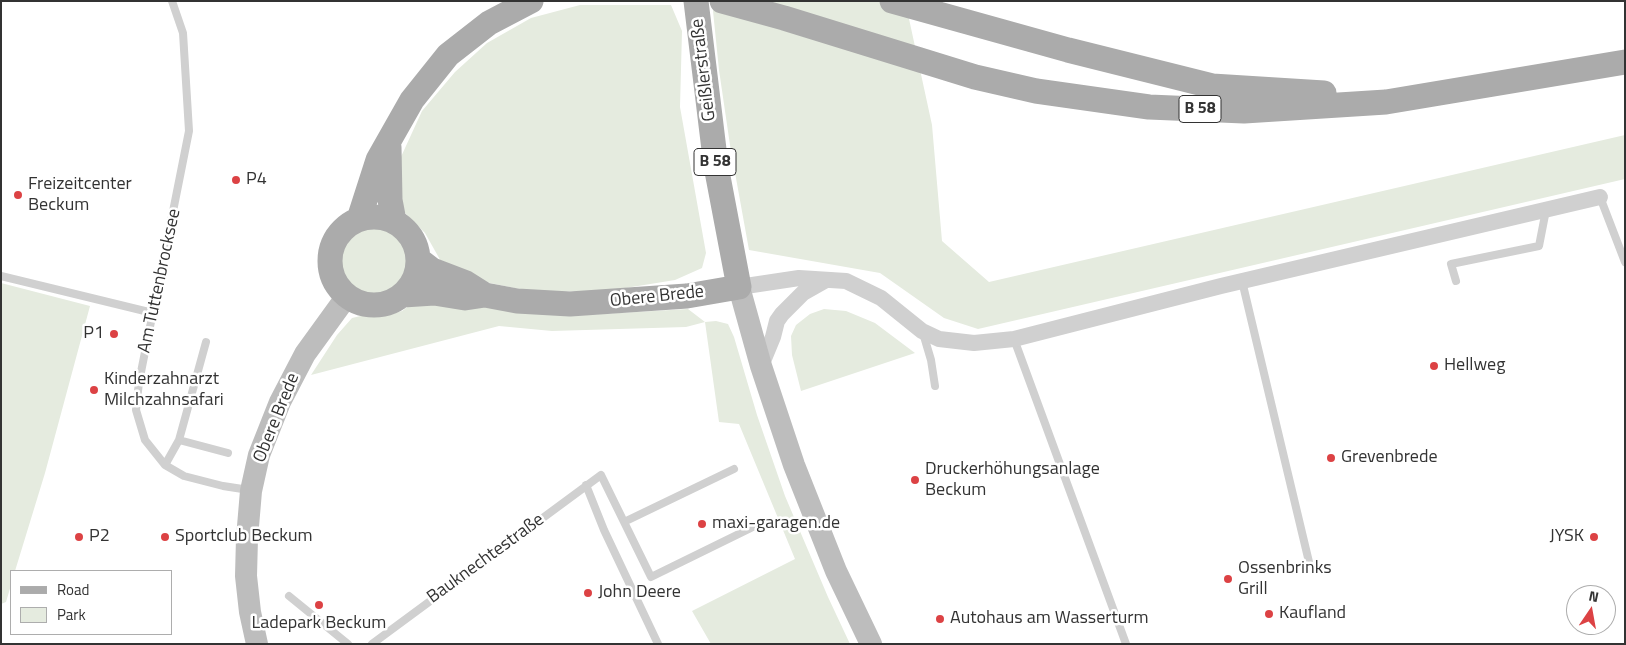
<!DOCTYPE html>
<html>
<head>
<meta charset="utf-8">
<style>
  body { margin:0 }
  #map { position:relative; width:1626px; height:645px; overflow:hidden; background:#fff; font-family:"Titillium Web",sans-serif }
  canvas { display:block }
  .frame { position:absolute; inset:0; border:2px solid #333; pointer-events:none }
  .legend { position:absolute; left:10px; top:570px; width:162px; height:65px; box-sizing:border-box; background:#fff; border:1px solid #adadad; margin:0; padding:6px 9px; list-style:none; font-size:15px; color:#333 }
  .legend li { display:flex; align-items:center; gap:10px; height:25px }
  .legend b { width:25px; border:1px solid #adadad }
  .north { position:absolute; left:1566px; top:585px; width:50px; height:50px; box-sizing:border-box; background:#fff; border:1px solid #adadad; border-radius:50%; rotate:12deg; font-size:14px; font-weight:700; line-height:20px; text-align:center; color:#333 }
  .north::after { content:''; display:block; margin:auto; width:18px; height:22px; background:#dc4244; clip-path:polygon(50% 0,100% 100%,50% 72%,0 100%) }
</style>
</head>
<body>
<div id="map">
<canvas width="1626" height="645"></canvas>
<div class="frame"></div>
<ul class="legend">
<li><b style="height:6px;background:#ababab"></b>Road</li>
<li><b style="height:14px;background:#e5ebdf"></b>Park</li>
</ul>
<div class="north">N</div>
</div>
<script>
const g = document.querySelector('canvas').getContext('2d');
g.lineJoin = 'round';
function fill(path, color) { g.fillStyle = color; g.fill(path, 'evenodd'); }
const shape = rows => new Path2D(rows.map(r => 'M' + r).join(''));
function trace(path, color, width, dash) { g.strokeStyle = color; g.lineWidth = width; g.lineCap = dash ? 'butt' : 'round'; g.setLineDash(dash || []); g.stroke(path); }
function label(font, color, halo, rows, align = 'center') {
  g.font = font + ' "Titillium Web",sans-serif'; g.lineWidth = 5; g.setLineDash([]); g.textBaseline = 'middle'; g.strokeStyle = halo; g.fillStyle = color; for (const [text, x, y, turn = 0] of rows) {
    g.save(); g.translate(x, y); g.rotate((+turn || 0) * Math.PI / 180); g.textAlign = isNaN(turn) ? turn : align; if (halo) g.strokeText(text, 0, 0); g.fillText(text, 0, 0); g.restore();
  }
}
fill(shape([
  [712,1,886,1,906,5,932,125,942,241,989,282,1625,135,1625,179,978,329,944,318,880,273,749,250,730,145,719,70],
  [580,5,671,5,682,31,680,107,706,253,702,268,675,280,607,291,534,292,480,281,443,265,425,233,402,210,400,159,422,111,455,72,487,43,531,18],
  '339 261a36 36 0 1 1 72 0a36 36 0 1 1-72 0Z',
  [1,283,90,306,45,473,15,571,11,571,11,585,6,602,1,604],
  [413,303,530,308,567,316,688,309,705,322,716,321,728,324,734,337,757,415,785,496,828,597,850,644,711,644,692,611,795,559,739,424,719,422,705,322,686,327,552,331,499,326,311,375,337,335,352,318,365,315,385,316,402,311],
  [824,309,846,311,875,323,915,353,801,391,792,355,791,336,796,325,810,314]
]), '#e5ebdf');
trace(shape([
  [172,1,183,33,189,131,139,382,136,410,145,440,165,465,184,476,223,486,249,490],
  [1600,197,1625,262],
  [1,276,153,313],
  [1242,281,1309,562],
  [1456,281,1451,264,1539,246,1546,210],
  [923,333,931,360,935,386],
  [1014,339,1126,644],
  [179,440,228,453],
  [165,465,179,440,206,342],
  [586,485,604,530,658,644],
  [624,522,734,469],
  [289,596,348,644],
  [372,644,601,475,651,577,757,525]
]), '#d0d0d0', 8);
trace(shape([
  [739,287,799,278,846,281,881,298,922,331,939,339,974,343,1014,339,1221,286,1600,197],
  [761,366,773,337,777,321,782,314,803,293,826,280]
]), '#d0d0d0', 16);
trace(shape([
  [739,287,761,366,794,465,836,571,871,644],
  [257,644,250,612,246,576,247,538,251,491,259,455,280,402,305,354,347,296]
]), '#bdbdbd', 22);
trace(shape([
  [722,1,784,18,975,77,1036,91,1149,107,1244,111,1386,102,1625,62],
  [892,1,1068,50,1212,86,1324,93],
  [389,147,390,200,394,221],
  '330 261a44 44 0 1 1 88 0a44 44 0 1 1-88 0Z',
  [359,219,378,160,412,100,448,55,489,23,531,1],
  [419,260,432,270,466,283,485,295],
  [403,295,434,293,465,298,485,295,517,301,570,304,687,296,739,287,716,166,696,1]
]), '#ababab', 25);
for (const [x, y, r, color] of [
  [236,180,5,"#dc4244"],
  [18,195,5,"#dc4244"],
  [114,334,5,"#dc4244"],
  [1434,366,5,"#dc4244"],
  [94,390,5,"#dc4244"],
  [1331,458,5,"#dc4244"],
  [915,480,5,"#dc4244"],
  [702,524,5,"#dc4244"],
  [79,537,5,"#dc4244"],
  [165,537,5,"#dc4244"],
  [1594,537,5,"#dc4244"],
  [1228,579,5,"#dc4244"],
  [588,593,5,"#dc4244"],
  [319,605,5,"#dc4244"],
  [1269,614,5,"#dc4244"],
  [940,619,5,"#dc4244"]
]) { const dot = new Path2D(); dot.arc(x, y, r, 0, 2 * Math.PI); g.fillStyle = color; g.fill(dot); trace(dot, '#fff', 2); }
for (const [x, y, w] of [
  [1200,109,42],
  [715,162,42]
]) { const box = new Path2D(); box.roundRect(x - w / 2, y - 13.5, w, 27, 4); g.fillStyle = '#fff'; g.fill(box); trace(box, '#333', 1); }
label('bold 16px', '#333', null, [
  ["B 58",1200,109],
  ["B 58",715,162]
]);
label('18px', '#333', '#fff', [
  ["Geißlerstraße",704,70,-97],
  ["Am Tuttenbrocksee",160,281,-78],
  ["Obere Brede",657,297,-6],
  ["Obere Brede",277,418,-68],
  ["Bauknechtestraße",486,559,-36]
]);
label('18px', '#333', '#fff', [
  ["P4",246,180],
  ["Freizeitcenter",28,185],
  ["Beckum",28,206],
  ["P1",104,334,"right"],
  ["Hellweg",1444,366],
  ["Kinderzahnarzt",104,380],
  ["Milchzahnsafari",104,401],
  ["Grevenbrede",1341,458],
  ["Druckerhöhungsanlage",925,470],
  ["Beckum",925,491],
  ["maxi-garagen.de",712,524],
  ["P2",89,537],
  ["Sportclub Beckum",175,537],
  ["JYSK",1584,537,"right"],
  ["Ossenbrinks",1238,569],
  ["Grill",1238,590],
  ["John Deere",598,593],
  ["Kaufland",1279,614],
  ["Autohaus am Wasserturm",950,619],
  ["Ladepark Beckum",319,624,"center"]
], 'left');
</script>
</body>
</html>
